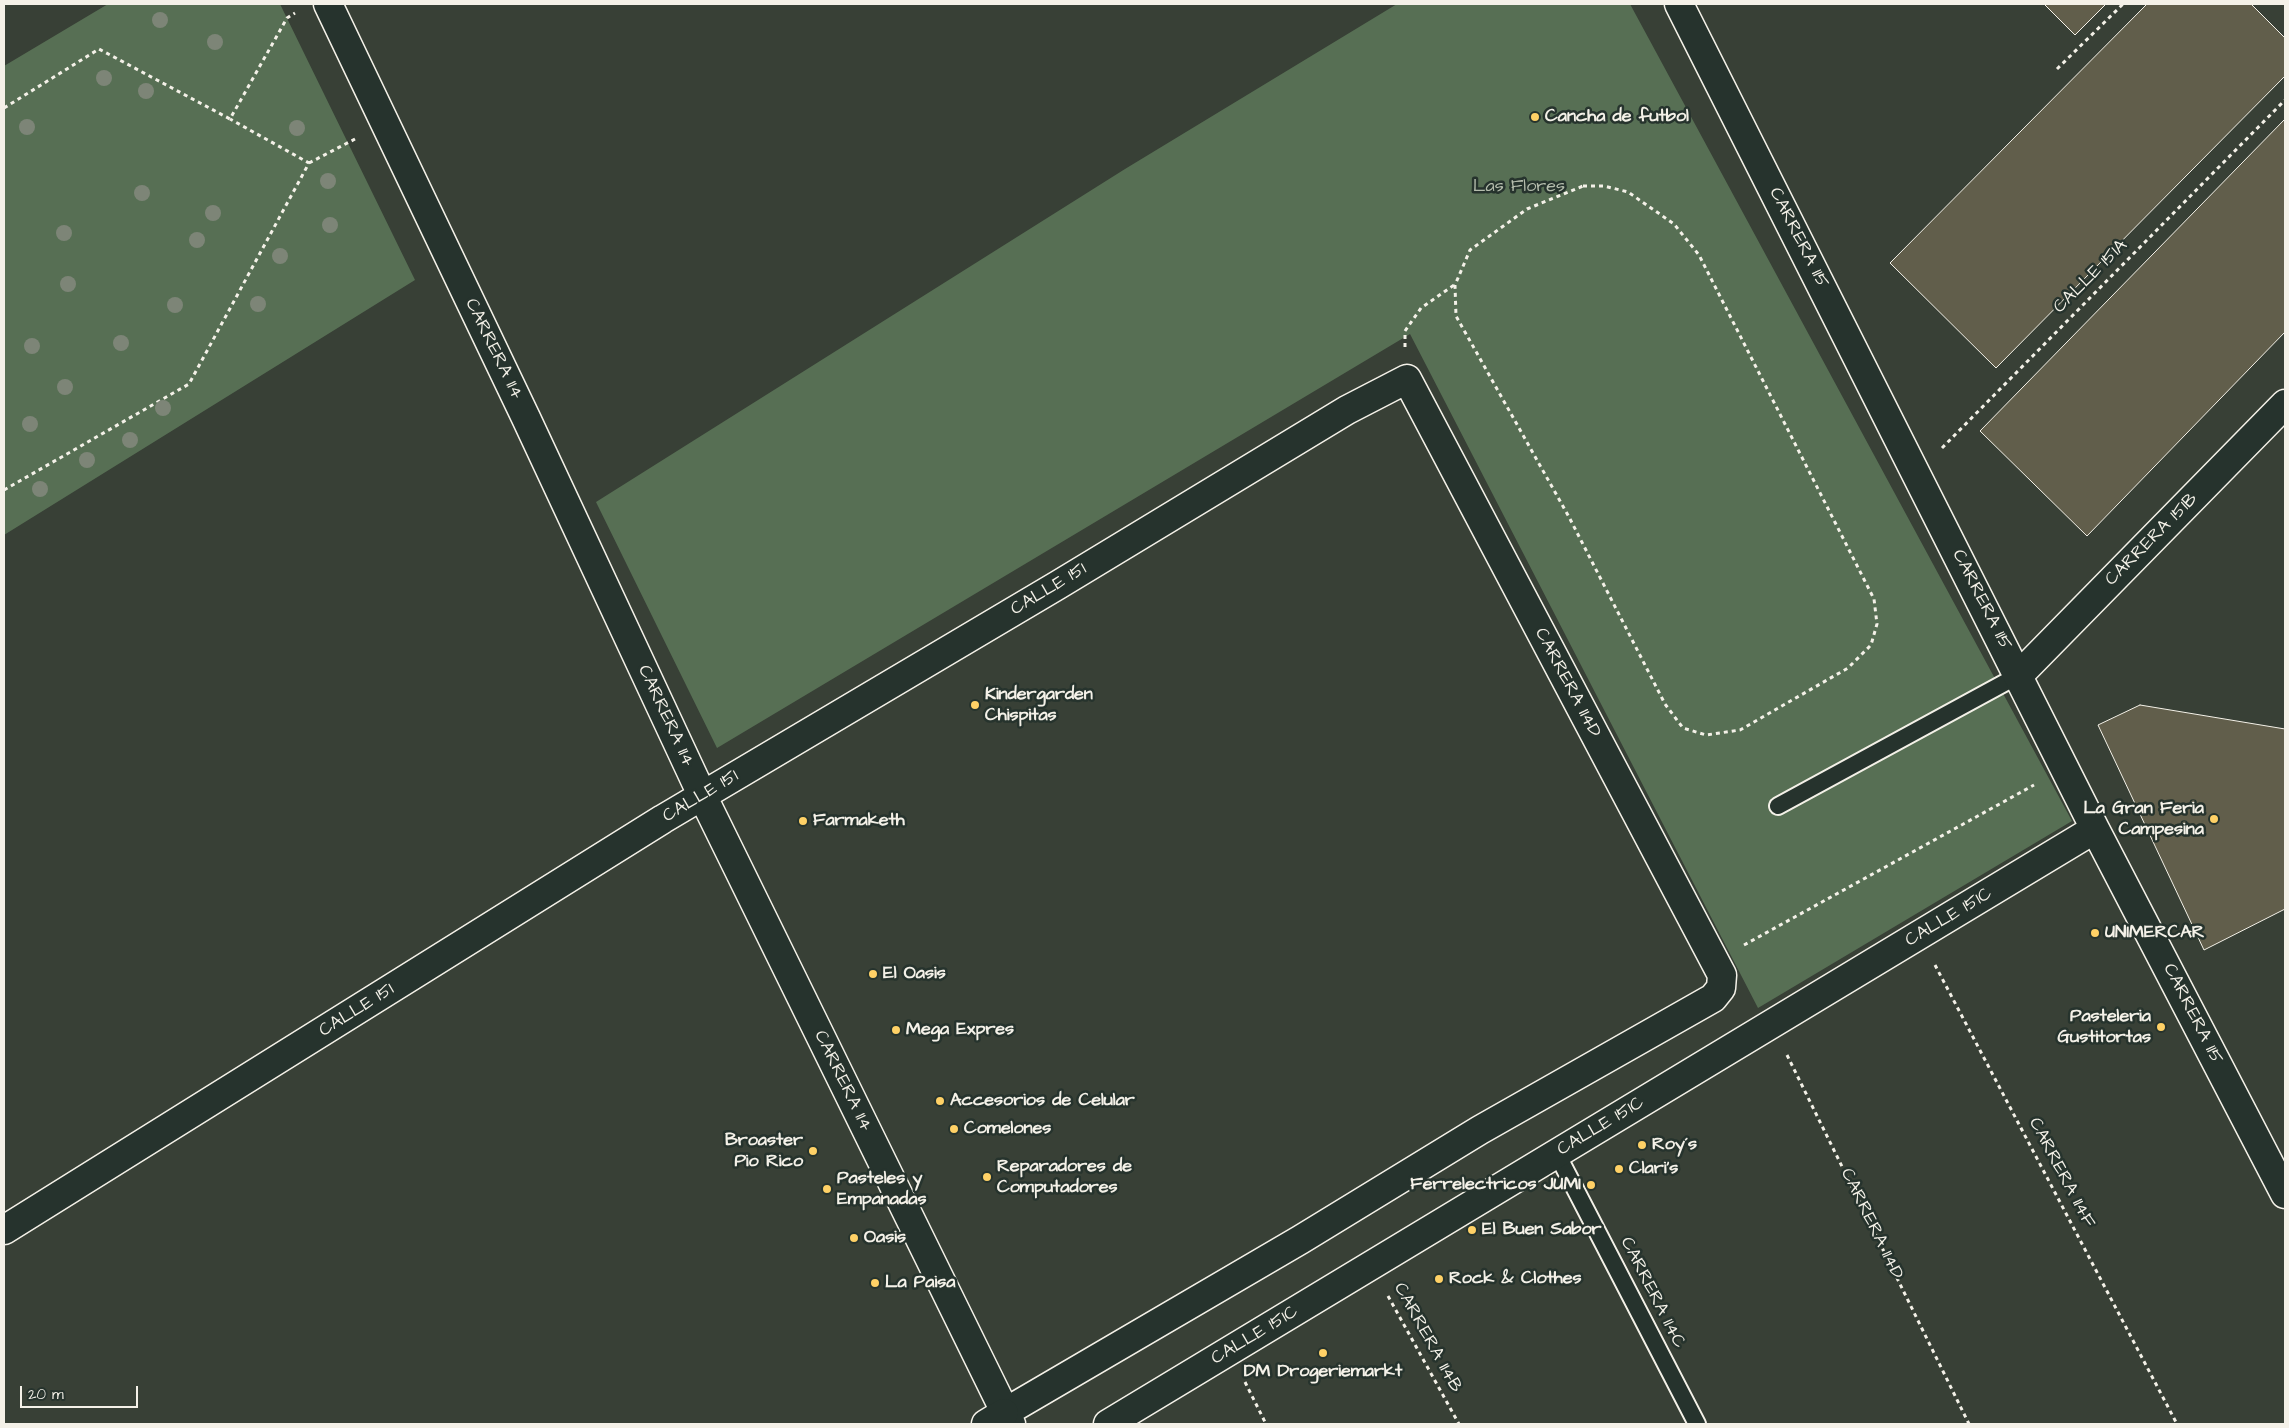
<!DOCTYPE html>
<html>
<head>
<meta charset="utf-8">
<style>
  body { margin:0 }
  #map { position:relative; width:2289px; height:1428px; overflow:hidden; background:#384036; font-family:"Architects Daughter",sans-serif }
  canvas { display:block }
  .frame { position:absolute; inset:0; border:5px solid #f4f1e8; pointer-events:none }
  .scale { position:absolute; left:20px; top:1386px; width:118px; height:22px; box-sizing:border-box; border:2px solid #f4f1e8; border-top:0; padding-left:6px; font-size:15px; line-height:18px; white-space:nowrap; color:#f4f1e8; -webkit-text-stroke:4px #26332d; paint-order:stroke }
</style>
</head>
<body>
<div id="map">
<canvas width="2289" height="1428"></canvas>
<div class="frame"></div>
<div class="scale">20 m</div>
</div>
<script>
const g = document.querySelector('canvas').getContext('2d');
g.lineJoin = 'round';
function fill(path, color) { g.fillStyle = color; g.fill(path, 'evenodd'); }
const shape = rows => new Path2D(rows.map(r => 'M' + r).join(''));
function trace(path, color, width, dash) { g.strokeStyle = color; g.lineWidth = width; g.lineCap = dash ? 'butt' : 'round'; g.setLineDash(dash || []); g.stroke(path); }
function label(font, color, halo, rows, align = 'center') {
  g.font = font + ' "Architects Daughter",sans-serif'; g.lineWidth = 5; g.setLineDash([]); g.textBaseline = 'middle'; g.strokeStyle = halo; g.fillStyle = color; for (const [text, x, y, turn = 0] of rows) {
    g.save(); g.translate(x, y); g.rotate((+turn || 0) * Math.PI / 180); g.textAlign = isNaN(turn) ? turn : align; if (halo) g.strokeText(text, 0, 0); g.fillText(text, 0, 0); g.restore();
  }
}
fill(shape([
  [108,4,280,4,415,280,4,535,4,66],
  [1397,4,1630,4,2072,821,1758,1008,1410,334,717,748,596,502,1125,169]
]), '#576f54');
const building = shape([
  [2044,4,2106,4,2075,35,2044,4],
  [2147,4,2251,4,2285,38,2285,76,1996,368,1890,263,2147,4],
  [2285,119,2285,332,2087,536,1980,431,2285,119],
  [2140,705,2285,729,2285,909,2204,950,2098,725,2140,705]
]);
fill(building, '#615e4b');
trace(building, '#f4f1e8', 1);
const service = shape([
  [1778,806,2019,675],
  [1557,1154,1697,1424]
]);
const minor = shape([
  [328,4,526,418,703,797,1011,1424],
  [4,1230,663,819,1058,585,1347,410,1407,379,1722,975,1721,988,1713,998,1480,1130,1300,1240,1004,1413]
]);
const tertiary = shape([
  [1679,4,2095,829,2285,1194],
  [2019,675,2285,404],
  [986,1424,1004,1413],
  [1108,1424,2095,829]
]);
trace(service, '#f4f1e8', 20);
trace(minor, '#f4f1e8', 31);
trace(tertiary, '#f4f1e8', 31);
trace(shape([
  [2057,69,2123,4],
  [4,108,99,49,230,119,287,18,295,13],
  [309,163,355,139],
  [1583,186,1604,186,1628,192,1674,224,1699,255,1874,599,1877,624,1871,645,1848,668,1740,730,1706,735,1683,728,1665,704,1569,517,1456,316,1455,285,1470,250,1527,209,1583,186],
  [1405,347,1405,331,1421,308,1454,285],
  [1942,448,2285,100],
  [4,490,189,384,309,163,230,119],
  [1744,945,2034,785],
  [1935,965,2177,1424],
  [1787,1055,1969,1424],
  [1388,1296,1459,1424],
  [1245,1382,1266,1424]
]), '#f4f1e8', 3, [4, 4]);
trace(service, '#26332d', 16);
trace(minor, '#26332d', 28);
trace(tertiary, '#26332d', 28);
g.fillStyle = '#7d8577';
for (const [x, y] of [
  [160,20],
  [215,42],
  [104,78],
  [146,91],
  [27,127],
  [297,128],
  [328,181],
  [142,193],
  [213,213],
  [330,225],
  [64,233],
  [197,240],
  [280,256],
  [68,284],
  [258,304],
  [175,305],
  [121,343],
  [32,346],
  [65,387],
  [163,408],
  [30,424],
  [130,440],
  [87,460],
  [40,489]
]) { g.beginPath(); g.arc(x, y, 8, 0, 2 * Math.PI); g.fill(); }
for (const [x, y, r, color] of [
  [1535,117,5,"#ffd166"],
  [975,705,5,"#ffd166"],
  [2214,819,5,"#ffd166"],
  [803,821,5,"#ffd166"],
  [2095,933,5,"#ffd166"],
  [873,974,5,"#ffd166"],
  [2161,1027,5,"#ffd166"],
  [896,1030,5,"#ffd166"],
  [940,1101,5,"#ffd166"],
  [954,1129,5,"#ffd166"],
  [1642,1145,5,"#ffd166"],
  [813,1151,5,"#ffd166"],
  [1619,1169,5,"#ffd166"],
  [987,1177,5,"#ffd166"],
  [1591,1185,5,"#ffd166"],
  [827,1189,5,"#ffd166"],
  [1472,1230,5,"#ffd166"],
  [854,1238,5,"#ffd166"],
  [1439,1279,5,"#ffd166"],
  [875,1283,5,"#ffd166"],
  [1323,1353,5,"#ffd166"]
]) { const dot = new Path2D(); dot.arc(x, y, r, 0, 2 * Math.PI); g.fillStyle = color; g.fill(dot); trace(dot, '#26332d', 2); }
label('bold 18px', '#f4f1e8', '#26332d', [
  ["Cancha de futbol",1545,117],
  ["Kindergarden",985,695],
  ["Chispitas",985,716],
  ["La Gran Feria",2204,809,"right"],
  ["Campesina",2204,830,"right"],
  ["Farmaketh",813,821],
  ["UNIMERCAR",2105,933],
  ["El Oasis",883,974],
  ["Pasteleria",2151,1017,"right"],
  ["Gustitortas",2151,1038,"right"],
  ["Mega Expres",906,1030],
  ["Accesorios de Celular",950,1101],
  ["Comelones",964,1129],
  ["Broaster",803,1141,"right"],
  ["Pio Rico",803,1162,"right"],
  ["Roy´s",1652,1145],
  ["Reparadores de",997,1167],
  ["Computadores",997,1188],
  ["Clari's",1629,1169],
  ["Pasteles y",837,1179],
  ["Empanadas",837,1200],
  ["Ferrelectricos JUMI",1581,1185,"right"],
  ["El Buen Sabor",1482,1230],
  ["Oasis",864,1238],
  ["Rock & Clothes",1449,1279],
  ["La Paisa",885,1283],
  ["DM Drogeriemarkt",1323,1372,"center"]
], 'left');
label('18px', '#b5bdad', '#26332d', [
  ["Las Flores",1519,187]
]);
label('18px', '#f4f1e8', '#26332d', [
  ["CARRERA 115",1798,238,63],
  ["CALLE 151A",2091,277,-45],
  ["CARRERA 114",493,349,64],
  ["CARRERA 151B",2152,540,-45],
  ["CALLE 151",1049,590,-31],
  ["CARRERA 115",1981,600,63],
  ["CARRERA 114D",1567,683,62],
  ["CARRERA 114",665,716,65],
  ["CALLE 151",701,797,-31],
  ["CALLE 151C",1949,918,-31],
  ["CALLE 151",357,1011,-32],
  ["CARRERA 115",2192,1014,63],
  ["CARRERA 114",842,1081,64],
  ["CALLE 151C",1601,1127,-31],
  ["CARRERA 114F",2061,1173,62],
  ["CARRERA 114D",1871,1224,64],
  ["CARRERA 114C",1652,1293,63],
  ["CALLE 151C",1255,1336,-31],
  ["CARRERA 114B",1427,1338,61]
]);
</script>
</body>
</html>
